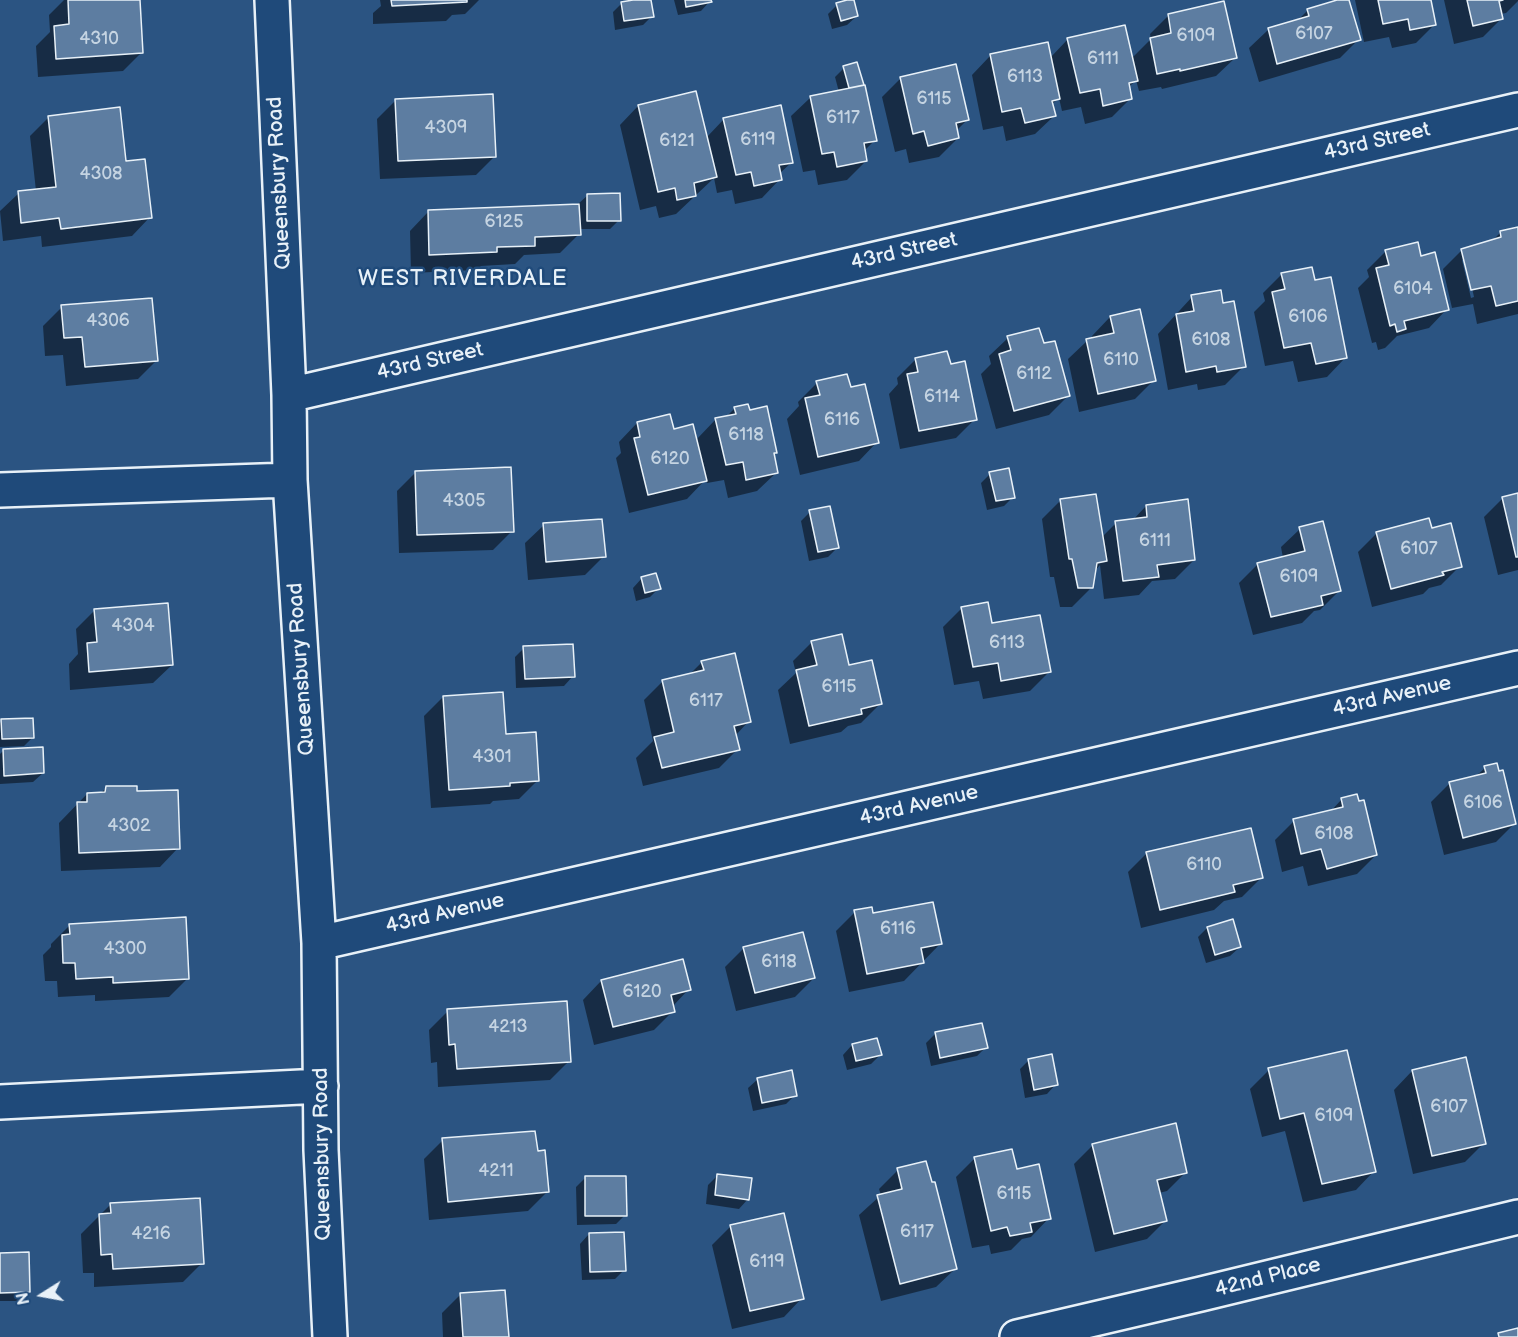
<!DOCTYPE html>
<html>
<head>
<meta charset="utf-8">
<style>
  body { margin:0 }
  #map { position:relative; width:1518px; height:1337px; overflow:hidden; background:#2b5482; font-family:"Balsamiq Sans",sans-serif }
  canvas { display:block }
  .north { position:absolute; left:12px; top:1265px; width:60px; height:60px; -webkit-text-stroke:4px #1f4a7a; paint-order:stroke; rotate:259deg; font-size:16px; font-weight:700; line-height:24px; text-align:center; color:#e8f1f8 }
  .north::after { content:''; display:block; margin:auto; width:21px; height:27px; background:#e8f1f8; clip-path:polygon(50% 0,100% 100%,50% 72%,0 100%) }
</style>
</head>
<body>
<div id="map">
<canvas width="1518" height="1337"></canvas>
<div class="north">N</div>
</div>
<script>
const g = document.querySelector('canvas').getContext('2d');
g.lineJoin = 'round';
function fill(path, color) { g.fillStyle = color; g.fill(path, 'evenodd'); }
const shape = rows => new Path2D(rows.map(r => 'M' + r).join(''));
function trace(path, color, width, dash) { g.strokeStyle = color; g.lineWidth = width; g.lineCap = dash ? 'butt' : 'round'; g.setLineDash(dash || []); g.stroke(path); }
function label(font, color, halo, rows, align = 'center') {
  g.font = font + ' "Balsamiq Sans",sans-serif'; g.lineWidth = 5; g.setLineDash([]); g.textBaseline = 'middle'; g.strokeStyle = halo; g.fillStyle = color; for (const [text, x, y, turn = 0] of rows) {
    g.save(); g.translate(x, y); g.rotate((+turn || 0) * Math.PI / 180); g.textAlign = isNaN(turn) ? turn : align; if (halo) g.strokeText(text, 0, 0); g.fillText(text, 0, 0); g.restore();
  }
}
fill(shape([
  [64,0,138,0,142,52,123,71,38,77,36,46,50,32,49,15],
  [380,0,479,0,465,14,452,15,446,21,373,24,373,13,381,6],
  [643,0,650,0,652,16,643,25,615,30,613,12,622,3],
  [674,0,710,0,710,1,701,11,678,15],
  [1342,0,1348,0,1359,39,1340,58,1259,82,1249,48,1268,30,1296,22,1308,10],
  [1355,0,1430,0,1434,25,1416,43,1392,48,1389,37,1364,42],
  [1444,0,1518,0,1518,1,1506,13,1501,14,1502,18,1483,37,1454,44],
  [837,5,857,16,847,25,832,29,828,14],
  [1169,15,1235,58,1216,76,1162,89,1161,87,1139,91,1136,80,1128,88,1131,98,1112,117,1085,124,1081,107,1062,111,1059,98,1051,105,1054,116,1035,134,1006,141,1003,126,983,130,972,75,990,56,1050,58,1068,39,1131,59,1151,39,1150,34],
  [844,68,862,85,859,88,875,140,864,151,866,161,847,180,818,185,815,170,803,172,791,116,810,98,839,92,835,77],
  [901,78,967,120,956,131,958,138,939,157,909,163,906,149,895,152,882,97],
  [396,100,495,156,476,175,380,179,377,119],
  [638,106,706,138,724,119,792,162,779,174,780,179,762,198,735,204,732,190,717,193,714,178,676,214,659,218,656,206,640,210,620,125],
  [48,118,125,163,150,217,132,236,42,247,41,236,3,241,0,211,19,193,36,191,30,136],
  [588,195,619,220,610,229,579,229,579,234,560,253,524,255,515,264,481,266,477,270,411,273,410,231,428,212,578,204],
  [1518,228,1518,314,1477,324,1473,304,1452,308,1443,269,1462,250,1491,242,1500,233],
  [1462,260,1466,260,1474,297,1471,298],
  [1386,251,1420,258,1447,309,1429,328,1397,336,1385,348,1378,350,1376,342,1372,343,1358,288,1369,277,1367,270],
  [1282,274,1314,282,1345,358,1327,377,1298,382,1293,361,1265,366,1254,312,1265,301,1263,293],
  [1192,297,1222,305,1244,366,1225,385,1198,390,1197,384,1168,390,1158,334],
  [62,307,156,361,138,379,66,386,63,355,45,356,43,326],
  [1110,317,1154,380,1135,399,1079,412,1068,359,1087,341,1092,339,1092,336],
  [1008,338,1068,396,1049,415,996,429,981,374,991,364,989,356],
  [916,359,975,419,956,438,900,449,889,394,898,384,897,378],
  [817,383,877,442,859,461,800,475,787,419,799,406,798,402],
  [735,408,776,452,773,455,776,473,757,491,728,498,724,480,707,483,706,479,687,499,629,513,616,458,621,453,619,442,637,423,673,431,696,440,716,419,726,417],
  [416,472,512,531,493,550,399,553,397,491],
  [990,474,1013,497,1004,506,987,510,981,483],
  [1518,495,1518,570,1498,575,1484,517,1503,498],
  [1061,500,1102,537,1116,523,1132,521,1146,506,1194,560,1175,579,1152,581,1139,595,1104,599,1100,565,1094,572,1091,588,1072,607,1060,607,1054,577,1050,577,1042,519],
  [810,512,837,548,828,557,809,561,801,521],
  [544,525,604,556,585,575,528,580,525,543],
  [1300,529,1339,591,1320,610,1314,611,1302,623,1253,635,1239,583,1258,564,1283,558,1281,547],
  [1431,530,1460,566,1441,585,1429,588,1423,594,1372,607,1358,552,1377,533],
  [642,578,659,588,650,597,636,601,633,588],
  [962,608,991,625,1049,672,1030,691,983,699,979,681,954,685,943,627],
  [95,610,172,665,153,683,70,690,69,664,78,654,76,629],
  [812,642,847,667,880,704,861,723,848,726,841,732,790,744,778,690,796,673,793,661],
  [524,648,573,676,564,686,516,688,515,657],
  [702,662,749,721,735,736,738,749,719,768,643,786,636,758,653,741,644,700,663,681,689,675],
  [443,697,505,735,538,780,519,799,493,801,490,804,431,808,424,716],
  [2,721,33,737,24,746,0,747,0,723],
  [4,750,43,773,33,782,0,784,0,754],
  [1485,768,1497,773,1515,823,1496,842,1444,855,1431,802,1450,783,1475,777],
  [106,788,136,793,178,848,160,867,61,871,59,823,87,794,100,794],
  [1342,799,1376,855,1357,874,1308,886,1303,866,1282,872,1275,840,1294,821,1330,812],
  [1147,853,1261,878,1242,897,1224,901,1214,910,1141,928,1128,872],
  [855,912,941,943,904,981,849,992,836,931],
  [70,925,188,978,169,997,95,1001,95,995,58,997,57,981,45,981,43,955,51,947,51,944],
  [1207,928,1240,947,1230,956,1206,963,1198,937],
  [744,948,814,978,795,997,736,1011,725,967],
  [601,981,689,989,672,1007,673,1011,654,1030,594,1045,583,1000],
  [448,1011,569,1061,550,1080,438,1087,437,1062,431,1063,429,1030],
  [935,1034,986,1047,977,1056,931,1066,926,1043],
  [852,1045,880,1055,871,1064,847,1070,843,1055],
  [1029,1060,1056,1084,1047,1094,1025,1098,1020,1069],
  [1269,1070,1374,1171,1356,1190,1303,1202,1285,1131,1262,1137,1250,1089],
  [1412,1071,1484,1143,1465,1162,1413,1174,1394,1090],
  [758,1079,795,1095,786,1104,753,1111,748,1088],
  [443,1140,547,1192,528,1211,429,1220,424,1159],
  [1093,1145,1186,1172,1167,1191,1159,1193,1166,1220,1147,1239,1095,1252,1074,1164],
  [975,1158,1015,1170,1049,1218,1031,1237,1022,1239,1011,1250,991,1254,989,1245,972,1248,956,1177],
  [898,1170,955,1269,936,1287,881,1301,859,1215,881,1195,879,1189],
  [718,1175,748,1199,739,1209,706,1204,708,1185],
  [585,1178,625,1215,616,1224,577,1225,576,1187],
  [111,1204,202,1263,183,1282,94,1287,94,1273,83,1273,81,1234],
  [731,1226,802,1298,784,1317,732,1329,712,1245],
  [589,1234,624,1270,615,1279,582,1280,580,1244],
  [0,1255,29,1291,20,1301,0,1301],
  [461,1294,507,1337,443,1337,442,1313]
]), '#0007');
const building = shape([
  [68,0,140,0,143,53,56,59,54,26,69,24,68,0],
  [391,0,467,0,467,2,392,6,391,0],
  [633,0,651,0,654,17,624,21,621,2,633,0],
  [685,0,711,0,712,2,686,7,685,0],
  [847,0,854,0,858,16,841,21,836,3,847,0],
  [1337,0,1349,0,1361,40,1277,64,1268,28,1309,16,1307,9,1337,0],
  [1378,0,1431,0,1436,25,1410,30,1408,19,1383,24,1378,0],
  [1467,0,1503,0,1499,1,1503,19,1473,26,1467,0],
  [1224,1,1237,58,1180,71,1180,69,1157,74,1150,38,1171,33,1168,14,1224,1],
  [1125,25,1138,81,1129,83,1132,99,1103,106,1100,89,1080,93,1067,38,1125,25],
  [1048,42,1060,99,1052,101,1056,116,1025,123,1021,108,1002,112,990,54,1048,42],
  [857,62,864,85,849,88,843,66,857,62],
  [956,64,969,120,956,123,959,138,928,146,924,131,913,134,900,77,956,64],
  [865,85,877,141,864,143,867,161,837,167,834,152,822,154,810,96,865,85],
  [696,91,717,177,694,183,696,196,677,200,675,188,658,192,638,105,696,91],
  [493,94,496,157,398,161,395,99,493,94],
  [781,105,793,163,779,165,782,180,754,186,751,172,736,175,723,118,781,105],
  [120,107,126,161,145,159,152,218,61,229,59,218,21,223,18,191,56,187,48,116,120,107],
  [620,193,621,221,587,221,587,194,620,193],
  [579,204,581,235,535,237,535,246,497,247,497,252,429,255,428,210,579,204],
  [1518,227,1518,301,1496,306,1491,286,1471,290,1461,249,1501,237,1500,231,1518,227],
  [1418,242,1421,256,1435,252,1449,310,1404,321,1406,329,1397,332,1395,324,1390,326,1376,268,1389,265,1385,250,1418,242],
  [1312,267,1315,280,1331,277,1347,358,1316,364,1311,343,1284,348,1272,292,1285,289,1281,273,1312,267],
  [1221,290,1223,303,1234,301,1246,367,1217,372,1216,366,1186,372,1176,314,1194,311,1191,295,1221,290],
  [152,298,158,361,85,367,82,337,64,338,61,305,152,298],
  [1140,309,1156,381,1098,394,1086,339,1114,333,1110,316,1140,309],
  [1039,328,1044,343,1055,341,1070,396,1014,411,999,354,1011,350,1007,336,1039,328],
  [947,351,951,364,965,361,977,420,919,431,907,374,918,372,915,358,947,351],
  [847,374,851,387,865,384,879,443,818,457,805,398,820,395,816,381,847,374],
  [748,404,750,410,767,406,777,453,774,453,778,473,746,480,743,462,726,465,715,418,736,414,734,407,748,404],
  [670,414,674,429,693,424,707,481,648,495,634,438,640,437,637,422,670,414],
  [511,467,514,532,417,535,415,471,511,467],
  [1009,468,1015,498,996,501,989,472,1009,468],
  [1518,493,1518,557,1516,557,1502,497,1518,493],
  [1096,494,1107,561,1097,563,1093,588,1078,588,1072,559,1069,559,1060,499,1096,494],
  [1188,499,1195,560,1157,565,1159,577,1123,581,1115,521,1147,517,1146,505,1188,499],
  [830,506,839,548,818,552,809,510,830,506],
  [1429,518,1432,528,1451,523,1462,567,1442,572,1444,575,1391,589,1376,532,1429,518],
  [602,519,606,557,546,562,543,523,602,519],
  [1323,521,1341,591,1321,596,1323,605,1271,617,1257,563,1305,551,1299,527,1323,521],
  [656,573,661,589,645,593,641,577,656,573],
  [988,602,992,623,1040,615,1051,672,1001,681,998,663,973,667,961,607,988,602],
  [168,603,173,665,89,672,87,643,97,642,94,609,168,603],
  [842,634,849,665,872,660,882,704,861,709,862,714,809,726,796,670,817,665,811,641,842,634],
  [573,644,575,677,525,679,523,646,573,644],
  [735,653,751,722,734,726,740,750,662,768,654,737,674,732,662,680,704,670,701,661,735,653],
  [503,692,506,734,536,732,539,781,510,783,510,786,449,790,443,696,503,692],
  [33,718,34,738,2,739,1,719,33,718],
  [43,747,44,773,4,776,3,749,43,747],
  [1497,763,1499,771,1503,770,1516,824,1463,838,1449,782,1486,773,1484,766,1497,763],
  [106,786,137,786,137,791,178,790,180,849,79,853,77,802,87,802,87,793,105,792,106,786],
  [1357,794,1359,801,1364,800,1377,855,1327,869,1321,849,1301,854,1293,819,1343,807,1341,798,1357,794],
  [1251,828,1263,878,1233,885,1235,892,1160,910,1146,852,1251,828],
  [933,902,942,944,921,948,924,963,867,974,854,910,872,907,873,913,933,902],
  [186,917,189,979,113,983,113,977,76,979,75,963,63,963,62,935,70,934,69,924,186,917],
  [1233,919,1241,947,1215,955,1207,927,1233,919],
  [803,932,815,978,755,993,743,947,803,932],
  [683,959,691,990,671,995,675,1012,613,1027,601,980,683,959],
  [567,1001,571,1062,457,1069,455,1044,449,1045,447,1009,567,1001],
  [982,1023,988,1048,940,1058,935,1032,982,1023],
  [877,1038,882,1055,856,1061,852,1044,877,1038],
  [1347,1050,1376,1172,1322,1184,1304,1113,1280,1119,1268,1068,1347,1050],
  [1052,1054,1058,1085,1034,1090,1028,1059,1052,1054],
  [1466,1057,1486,1144,1432,1156,1412,1070,1466,1057],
  [792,1070,797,1096,762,1103,757,1078,792,1070],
  [1176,1123,1187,1173,1157,1180,1167,1221,1114,1234,1092,1144,1176,1123],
  [535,1131,538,1151,545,1150,549,1192,448,1202,442,1138,535,1131],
  [1012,1149,1017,1169,1039,1164,1051,1219,1030,1223,1032,1232,1010,1236,1007,1227,991,1231,974,1157,1012,1149],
  [926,1161,932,1182,935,1182,957,1269,900,1284,877,1195,902,1189,897,1168,926,1161],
  [717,1174,752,1178,749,1200,715,1195,717,1174],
  [585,1176,626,1176,627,1216,585,1216,585,1176],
  [200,1198,204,1264,113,1269,112,1254,101,1255,99,1214,111,1213,110,1203,200,1198],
  [784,1213,804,1299,750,1311,730,1225,784,1213],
  [624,1232,626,1271,590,1272,589,1233,624,1232],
  [29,1252,30,1292,0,1293,0,1253,29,1252],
  [505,1290,509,1337,463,1337,460,1293,505,1290],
  [1518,1328,1518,1337,1499,1337,1498,1333,1518,1328]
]);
fill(building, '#5d7da1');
trace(building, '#e8f1f8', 1.5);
const minor = shape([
  [272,0,289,395,290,480,319,943,321,1150,330,1337],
  [289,395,1518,110],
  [0,490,290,480],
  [319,943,1518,668],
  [0,1102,321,1086],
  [1017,1337,1201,1294,1518,1217]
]);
trace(minor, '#e8f1f8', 38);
trace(minor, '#1f4a7a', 33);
label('18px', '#c5d4e2', null, [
  ["6107",1314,34],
  ["6109",1196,36],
  ["4310",99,39],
  ["6111",1103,59],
  ["6113",1025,77],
  ["6115",934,99],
  ["6117",843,118],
  ["4309",446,128],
  ["6119",758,140],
  ["6121",677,141],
  ["4308",101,174],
  ["6125",504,222],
  ["6104",1413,289],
  ["6106",1308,317],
  ["4306",108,321],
  ["6108",1211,340],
  ["6110",1121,360],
  ["6112",1034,374],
  ["6114",942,397],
  ["6116",842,420],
  ["6118",746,435],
  ["6120",670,459],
  ["4305",464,501],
  ["6111",1155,541],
  ["6107",1419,549],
  ["6109",1299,577],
  ["4304",133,626],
  ["6113",1007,643],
  ["6115",839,687],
  ["6117",706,701],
  ["4301",492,757],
  ["6106",1483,803],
  ["4302",129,826],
  ["6108",1334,834],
  ["6110",1204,865],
  ["6116",898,929],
  ["4300",125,949],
  ["6118",779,962],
  ["6120",642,992],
  ["4213",508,1027],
  ["6107",1449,1107],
  ["6109",1334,1116],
  ["4211",496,1171],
  ["6115",1014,1194],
  ["6117",917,1232],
  ["4216",151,1234],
  ["6119",767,1262]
]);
label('21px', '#e8f1f8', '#1f4a7a', [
  ["43rd Street",1377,142,-13],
  ["Queensbury Road",280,183,-93],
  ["43rd Street",904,252,-13],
  ["43rd Street",430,362,-13],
  ["Queensbury Road",302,669,-94],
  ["43rd Avenue",1392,697,-13],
  ["43rd Avenue",919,806,-13],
  ["43rd Avenue",445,914,-13],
  ["Queensbury Road",323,1154,-91],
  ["42nd Place",1268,1278,-14]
]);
g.letterSpacing = '1.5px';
label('22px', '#e8f1f8', '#1f4a7a', [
  ["WEST RIVERDALE",463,279]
]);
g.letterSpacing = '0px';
</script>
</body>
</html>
